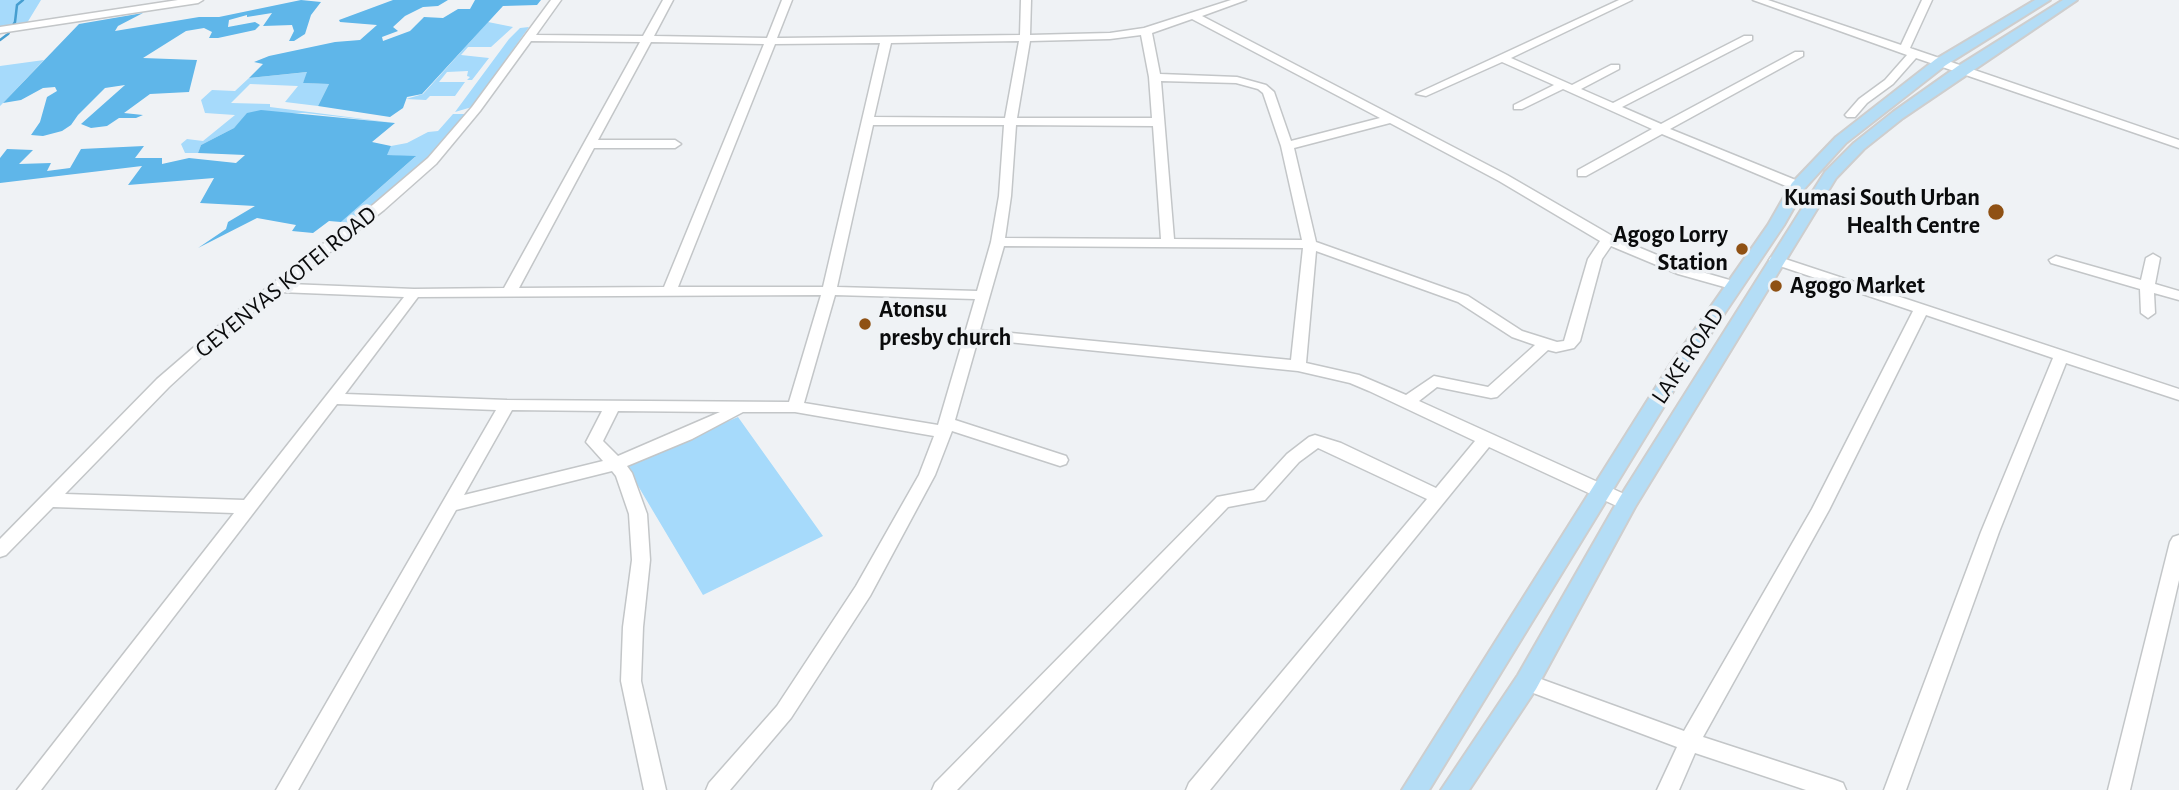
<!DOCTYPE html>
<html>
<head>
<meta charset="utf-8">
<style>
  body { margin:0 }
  canvas { display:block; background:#eff2f5 }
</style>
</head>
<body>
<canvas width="2179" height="790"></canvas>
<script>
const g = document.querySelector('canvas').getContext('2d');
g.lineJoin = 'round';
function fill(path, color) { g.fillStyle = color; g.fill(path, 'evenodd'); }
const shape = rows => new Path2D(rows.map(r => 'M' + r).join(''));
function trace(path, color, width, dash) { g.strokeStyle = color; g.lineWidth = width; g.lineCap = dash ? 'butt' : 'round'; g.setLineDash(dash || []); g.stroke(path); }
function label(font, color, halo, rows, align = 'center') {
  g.font = font + ' "Alegreya Sans",sans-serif'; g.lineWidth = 7; g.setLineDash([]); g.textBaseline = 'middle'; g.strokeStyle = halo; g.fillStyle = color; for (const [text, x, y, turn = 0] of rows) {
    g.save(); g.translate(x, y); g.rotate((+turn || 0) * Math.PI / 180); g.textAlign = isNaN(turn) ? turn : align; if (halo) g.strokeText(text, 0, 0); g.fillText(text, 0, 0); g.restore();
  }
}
fill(shape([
  [0,0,41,0,27,23,0,27],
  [488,22,513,27,491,47,468,47,461,55,489,58,472,80,467,80,470,77,467,76,468,71,447,72,439,82,465,82,455,96,430,96,426,100,406,99,423,94],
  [529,27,472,107,455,112,509,39,520,28],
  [44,60,3,103,0,106,0,66],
  [308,72,303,83,329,84,318,106,285,102,298,86,250,84,231,103,270,104,270,107,395,123,305,113,247,114,234,128,201,145,198,153,185,153,181,144,187,139,203,141,235,115,205,113,201,100,212,90,235,91,249,78],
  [453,114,468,114,423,165,354,223,341,222,415,157,386,155,391,146,407,143,428,132,438,131],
  [738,417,823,536,703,595,625,464]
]), '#a6dafb');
fill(shape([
  [301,0,321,2,311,15,305,34,294,41,289,41,294,31,292,25,263,26,272,13,247,17,247,15,229,20,228,27,255,22,260,25,255,30,218,38,209,38,212,32,204,28,186,31,143,58,197,60,189,92,150,94,124,113,143,115,136,118,119,118,107,126,91,128,81,124,125,85,105,88,78,115,71,125,62,131,43,136,31,135,40,122,47,97,57,91,55,87,43,88,21,100,3,103,79,24,143,13,118,26,115,31,199,17,219,17],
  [393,0,448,0,438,6,423,7,405,16,393,27,398,31,382,37,383,41,410,31,424,17,443,18,458,9,470,9,475,0,541,0,537,5,503,6,422,94,407,97,403,108,390,117,318,106,329,84,303,83,307,72,249,78,263,64,254,62,269,56,335,42,360,40,377,25,340,22,339,20],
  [261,110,395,123,372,142,391,146,387,155,416,156,341,222,329,221,313,233,292,231,296,225,257,218,198,248,226,229,228,222,255,206,200,203,214,178,128,185,142,166,0,183,0,158,7,149,33,150,19,164,51,163,47,171,70,168,81,149,144,146,135,158,162,158,162,164,189,158,236,163,245,155,198,153,201,145,234,128,247,113]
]), '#5fb6e9');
trace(shape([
  [0,40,8,34,15,22,17,5,23,0]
]), '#469ed0', 2.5);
const minor = shape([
  [178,0,203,0,198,3,0,33,0,27,178,0],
  [551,0,561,0,536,35,643,36,663,0,673,0,654,36,767,38,782,0,792,0,777,38,781,38,1020,35,1021,0,1031,0,1030,35,1110,33,1144,28,1231,0,1246,0,1202,16,1507,175,1614,237,1688,268,1740,283,1742,286,1735,290,1678,274,1611,246,1602,259,1580,341,1574,348,1556,352,1548,350,1497,397,1491,398,1437,387,1419,401,1633,498,1636,503,1633,508,1621,508,1489,447,1210,790,1186,790,1189,783,1427,499,1318,448,1299,462,1265,500,1228,507,957,790,932,790,935,783,1217,497,1254,490,1287,454,1309,437,1315,435,1341,443,1436,488,1475,441,1369,391,1350,383,1298,371,978,339,955,420,1066,456,1068,460,1066,464,1060,466,952,431,935,475,870,596,791,718,730,790,706,790,709,783,777,706,856,586,919,475,934,436,795,412,743,412,692,439,627,466,632,473,647,514,650,560,643,627,641,681,666,790,644,790,621,681,623,627,632,560,629,514,616,476,612,471,456,510,298,790,276,790,496,410,337,404,41,790,17,790,234,513,53,507,6,555,0,557,0,539,157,379,222,323,374,204,428,158,472,107,551,0],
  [1192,19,1380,118,1291,141,1274,92,1266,85,1237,77,1160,74,1152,33,1192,19],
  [1141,35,1149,77,1152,118,1017,118,1030,41,1110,39,1141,35],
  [531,41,640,42,504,288,414,289,289,284,384,210,436,164,480,111,531,41],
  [1019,41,1005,118,874,117,891,43,1019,41],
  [651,42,764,44,664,287,519,288,594,148,675,148,681,144,675,140,598,140,651,42],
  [880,43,823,287,678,287,775,44,880,43],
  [1161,81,1236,83,1258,89,1263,93,1281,146,1302,240,1174,239,1161,81],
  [1390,123,1499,181,1600,241,1588,259,1564,341,1557,342,1522,331,1468,296,1316,242,1294,148,1390,123],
  [873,125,1004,125,999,196,991,242,977,291,837,287,873,125],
  [1016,125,1153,126,1161,239,1005,238,1011,196,1016,125],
  [1004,246,1303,248,1291,360,980,330,1004,246],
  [1316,251,1458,302,1512,337,1535,345,1488,387,1434,376,1406,395,1359,375,1306,363,1316,251],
  [279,292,404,297,244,500,65,494,169,387,232,329,279,292],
  [821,295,789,402,507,400,345,394,418,297,821,295],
  [835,295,975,299,938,425,804,403,835,295],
  [512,410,602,411,586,442,603,461,464,495,512,410],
  [618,411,720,412,618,456,603,441,618,411],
  [1619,0,1632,0,1511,58,1572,85,1611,65,1619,65,1619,69,1581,89,1613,103,1744,36,1752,36,1752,40,1622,107,1661,124,1795,52,1803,52,1803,56,1670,129,1803,183,1803,189,1793,189,1662,134,1586,176,1578,176,1578,170,1652,129,1563,89,1522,109,1514,109,1514,105,1554,85,1502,62,1426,96,1416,94,1619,0],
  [1753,0,1768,0,1901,45,1922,0,1932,0,1910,48,2179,140,2179,148,1916,58,1893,84,1867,103,1855,117,1847,117,1845,115,1859,99,1885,80,1907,55,1753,0],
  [2153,254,2160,258,2155,284,2179,291,2179,300,2154,293,2155,313,2148,318,2141,313,2140,289,2051,263,2049,260,2056,256,2141,280,2146,258,2153,254],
  [1776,256,2179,389,2179,400,2066,363,1999,532,1906,790,1884,790,1981,532,2053,358,1926,315,1829,510,1703,737,1835,780,1843,783,1846,790,1806,790,1695,753,1679,790,1657,790,1677,747,1520,688,1517,682,1520,676,1527,674,1684,731,1812,509,1913,311,1771,263,1769,260,1771,257,1776,256],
  [2179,535,2179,580,2130,790,2108,790,2170,542,2173,537,2179,535]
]);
const major = shape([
  [2035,0,2050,0,1946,65,1846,143,1805,188,1784,225,1683,375,1429,790,1402,790,1668,368,1768,225,1792,183,1836,137,1936,59,2035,0],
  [2063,0,2077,0,1903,118,1864,149,1836,178,1635,507,1536,689,1469,790,1441,790,1518,675,1620,497,1825,172,1854,143,1893,112,1958,66,2063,0]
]);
trace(minor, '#c3c6c8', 3);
trace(major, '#cecece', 4);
fill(minor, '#fff');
fill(major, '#b4ddf6');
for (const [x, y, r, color] of [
  [1996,212,9,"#8f5114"],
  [1742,249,7,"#8f5114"],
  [1776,286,7,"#8f5114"],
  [865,324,7,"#8f5114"]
]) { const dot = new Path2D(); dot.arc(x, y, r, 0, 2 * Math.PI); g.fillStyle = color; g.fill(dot); trace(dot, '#eff2f5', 2.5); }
label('bold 24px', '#0a0b0c', '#eff2f5', [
  ["Kumasi South Urban",1980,198],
  ["Health Centre",1980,226],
  ["Agogo Lorry",1728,235],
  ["Station",1728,263],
  ["Agogo Market",1790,286,"left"],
  ["Atonsu",879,310,"left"],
  ["presby church",879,338,"left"]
], 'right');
label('24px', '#0a0b0c', '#eff2f5', [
  ["GEYENYAS KOTEI ROAD",286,282,-39],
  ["LAKE ROAD",1688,356,-56]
]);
</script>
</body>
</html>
